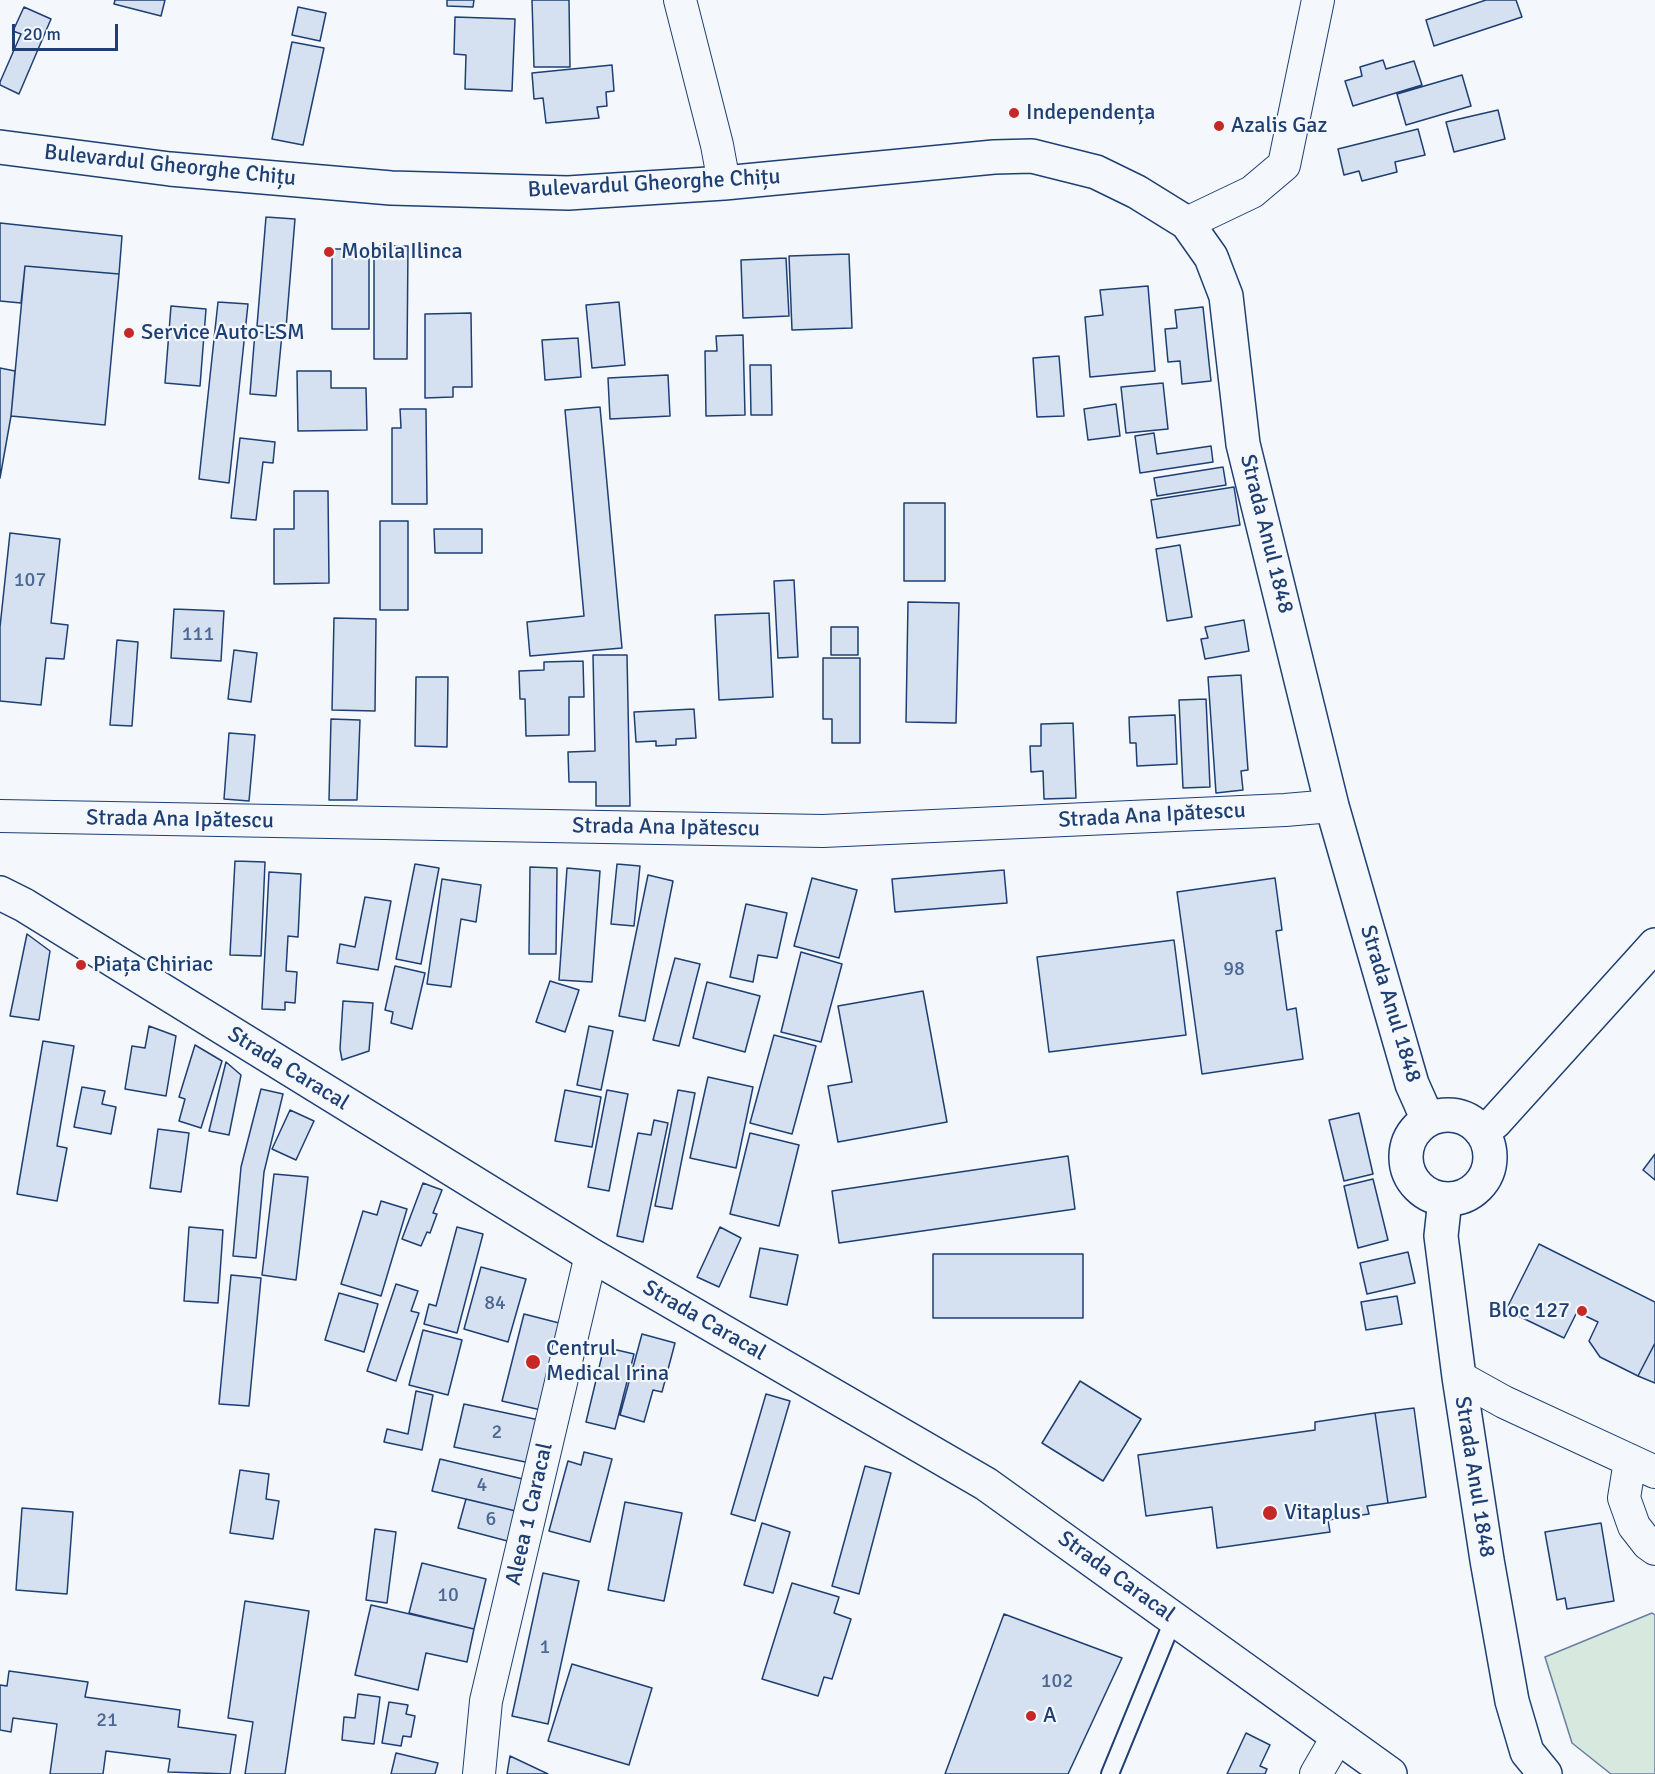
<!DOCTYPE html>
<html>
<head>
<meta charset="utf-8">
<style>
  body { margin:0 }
  #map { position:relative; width:1655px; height:1774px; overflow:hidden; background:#f4f7fb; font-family:Signika,sans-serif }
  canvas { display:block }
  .scale { position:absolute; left:12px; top:24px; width:106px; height:27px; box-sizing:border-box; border:3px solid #1d3f73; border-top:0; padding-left:8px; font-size:18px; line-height:21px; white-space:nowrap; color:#1d3f73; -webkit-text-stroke:4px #f4f7fb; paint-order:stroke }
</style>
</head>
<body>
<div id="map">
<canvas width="1655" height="1774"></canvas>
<div class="scale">20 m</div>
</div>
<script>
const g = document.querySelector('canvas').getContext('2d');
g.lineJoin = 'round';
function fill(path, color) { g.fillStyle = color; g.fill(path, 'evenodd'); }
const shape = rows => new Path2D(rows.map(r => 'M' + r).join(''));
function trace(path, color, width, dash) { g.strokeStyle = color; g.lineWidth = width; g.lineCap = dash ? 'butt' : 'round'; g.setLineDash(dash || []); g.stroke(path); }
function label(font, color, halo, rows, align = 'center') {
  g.font = font + ' Signika,sans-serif'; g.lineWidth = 4.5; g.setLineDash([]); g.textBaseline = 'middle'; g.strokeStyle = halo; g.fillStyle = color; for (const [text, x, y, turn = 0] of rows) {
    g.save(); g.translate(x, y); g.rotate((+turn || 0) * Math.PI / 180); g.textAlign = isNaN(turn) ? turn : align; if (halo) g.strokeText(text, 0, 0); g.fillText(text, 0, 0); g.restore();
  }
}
const green = shape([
  [1652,1613,1655,1615,1655,1774,1611,1774,1572,1743,1545,1657,1652,1613]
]);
fill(green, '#d7e8df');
trace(green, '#687fa3', 1.5);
const building = shape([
  [115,0,165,0,161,16,114,4,115,0],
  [447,0,474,0,473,7,447,6,447,0],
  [532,0,569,0,570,67,534,67,532,0],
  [1486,0,1516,0,1522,17,1434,46,1426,20,1486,0],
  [24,7,51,19,19,94,0,85,0,82,21,34,13,31,24,7],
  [298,7,326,13,320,41,292,35,298,7],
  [455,17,515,19,512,91,465,89,466,55,454,54,455,17],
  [292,42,324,48,303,145,272,139,292,42],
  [1383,60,1386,69,1414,61,1422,85,1353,106,1345,81,1362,76,1360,67,1383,60],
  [612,65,614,91,606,92,607,106,597,107,599,118,546,123,543,98,534,99,532,73,612,65],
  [1462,75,1471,106,1406,125,1397,94,1462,75],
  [1498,110,1505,139,1454,152,1446,122,1498,110],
  [1418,129,1425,155,1395,162,1397,172,1362,181,1359,171,1344,175,1338,149,1418,129],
  [266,217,295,219,286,328,257,326,266,217],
  [0,223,122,236,119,274,25,266,21,303,0,301,0,223],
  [374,246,408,246,407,359,374,359,374,246],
  [332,249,369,249,369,329,332,329,332,249],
  [849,254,852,328,792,330,789,256,849,254],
  [786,258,789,316,743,318,741,260,786,258],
  [25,266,119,274,105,425,11,416,25,266],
  [1148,286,1155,371,1090,377,1085,317,1103,315,1100,290,1148,286],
  [218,302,248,304,229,483,199,479,218,302],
  [619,302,625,365,592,368,586,305,619,302],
  [171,306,206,309,200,386,165,383,171,306],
  [1203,307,1211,381,1182,384,1180,361,1168,362,1165,329,1177,328,1175,310,1203,307],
  [471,313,472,387,453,387,453,397,425,398,425,314,471,313],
  [255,332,282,334,276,396,250,394,255,332],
  [743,335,745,415,706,416,705,351,717,351,716,336,743,335],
  [578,338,581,377,545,380,542,340,578,338],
  [1059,356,1064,416,1037,417,1033,358,1059,356],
  [750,365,771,365,772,415,751,415,750,365],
  [0,368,15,371,11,416,0,478,0,368],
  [297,371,331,371,331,388,366,388,367,430,298,431,297,371],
  [668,375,670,416,610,419,608,378,668,375],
  [1163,383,1168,429,1126,433,1121,387,1163,383],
  [1116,404,1120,436,1088,440,1084,409,1116,404],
  [600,407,622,648,530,656,527,622,584,616,565,410,600,407],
  [400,409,426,409,427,504,392,504,392,428,401,428,400,409],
  [1154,433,1157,454,1211,446,1213,462,1140,473,1135,436,1154,433],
  [240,438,275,442,273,463,263,462,256,520,231,518,240,438],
  [1223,467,1226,485,1157,496,1154,478,1223,467],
  [1234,487,1240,525,1157,538,1151,500,1234,487],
  [294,491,328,491,329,583,274,584,274,529,294,529,294,491],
  [904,503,945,503,945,581,904,581,904,503],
  [380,521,408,521,408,610,380,610,380,521],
  [434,529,482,529,482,553,435,553,434,529],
  [10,533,60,539,51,623,68,625,64,659,46,658,41,705,0,701,0,627,10,533],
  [1180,545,1192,617,1167,621,1156,549,1180,545],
  [794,580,798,657,778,658,774,581,794,580],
  [908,602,959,603,956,723,906,722,908,602],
  [174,609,224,611,221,661,171,658,174,609],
  [769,613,773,697,719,700,715,615,769,613],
  [334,618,376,619,375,711,332,710,334,618],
  [1244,620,1249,651,1205,659,1201,639,1208,638,1205,627,1244,620],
  [831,627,858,627,858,655,831,655,831,627],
  [117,640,138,642,132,726,110,725,117,640],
  [234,650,257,653,251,702,228,699,234,650],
  [593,655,627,655,630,806,596,806,596,782,569,782,568,752,595,751,593,655],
  [823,658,860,658,860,743,832,743,832,719,823,719,823,658],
  [583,661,584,697,569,697,569,735,526,736,525,699,520,699,519,671,544,670,544,662,583,661],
  [1241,675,1248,770,1241,771,1243,790,1216,793,1208,677,1241,675],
  [416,677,448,677,447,747,415,746,416,677],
  [1206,699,1210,787,1183,788,1179,700,1206,699],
  [694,709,696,738,676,739,676,745,656,746,656,741,636,742,634,712,694,709],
  [1175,715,1177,764,1137,766,1136,743,1130,743,1129,717,1175,715],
  [331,719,360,720,357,800,329,800,331,719],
  [1073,723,1076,798,1044,799,1043,771,1031,772,1030,746,1041,746,1041,724,1073,723],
  [229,733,255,735,249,801,224,799,229,733],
  [235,861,265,862,261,956,230,955,235,861],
  [415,864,439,868,421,964,396,959,415,864],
  [617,864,640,866,634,926,611,924,617,864],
  [530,867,557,868,556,954,529,954,530,867],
  [567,868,600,871,592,982,559,980,567,868],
  [1004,870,1007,903,895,912,892,879,1004,870],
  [269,872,301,874,298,937,288,936,286,971,297,972,295,1003,285,1002,285,1010,262,1009,269,872],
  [648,875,673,881,645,1021,619,1016,648,875],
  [812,878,857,890,839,958,794,946,812,878],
  [1275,878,1282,930,1276,931,1287,1010,1296,1008,1303,1059,1202,1074,1177,892,1275,878],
  [442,879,481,885,476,922,461,919,451,987,427,984,442,879],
  [365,897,391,901,378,970,337,963,340,944,355,947,365,897],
  [746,904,787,913,777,958,758,955,753,982,730,977,746,904],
  [27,934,50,951,39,1020,10,1016,27,934],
  [1174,940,1186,1035,1049,1052,1037,957,1174,940],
  [801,952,842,964,821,1042,781,1032,801,952],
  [675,958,700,964,679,1046,653,1040,675,958],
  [395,966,425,973,412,1029,391,1023,393,1012,385,1010,395,966],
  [550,981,579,990,565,1032,536,1022,550,981],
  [707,982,760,996,745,1052,693,1038,707,982],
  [923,991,947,1122,838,1142,828,1086,852,1082,838,1006,923,991],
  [343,1001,373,1003,369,1051,342,1060,340,1049,343,1001],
  [149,1026,176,1036,166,1096,125,1089,132,1046,145,1048,149,1026],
  [589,1026,613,1031,601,1090,577,1085,589,1026],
  [774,1035,816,1046,792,1134,750,1123,774,1035],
  [43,1041,74,1046,57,1146,67,1148,57,1201,17,1194,43,1041],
  [195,1045,222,1061,201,1128,179,1121,185,1099,179,1097,195,1045],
  [226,1062,241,1075,229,1135,209,1131,226,1062],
  [708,1077,753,1087,736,1168,690,1158,708,1077],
  [82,1087,105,1091,102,1104,116,1107,111,1134,74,1127,82,1087],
  [261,1089,283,1094,264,1172,256,1258,233,1256,241,1167,261,1089],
  [565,1090,601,1097,592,1147,555,1141,565,1090],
  [607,1090,628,1094,609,1191,588,1187,607,1090],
  [678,1090,695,1093,672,1209,655,1206,678,1090],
  [290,1110,314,1121,296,1160,272,1149,290,1110],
  [1359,1113,1373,1174,1344,1181,1329,1120,1359,1113],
  [654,1120,668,1123,643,1242,617,1236,638,1133,651,1135,654,1120],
  [158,1129,189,1133,181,1192,150,1188,158,1129],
  [750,1133,799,1145,779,1226,730,1214,750,1133],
  [1655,1154,1655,1180,1643,1170,1655,1154],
  [1068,1156,1075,1209,839,1243,832,1191,1068,1156],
  [274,1174,308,1177,296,1280,262,1275,274,1174],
  [1373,1179,1388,1240,1358,1248,1344,1186,1373,1179],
  [423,1183,442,1190,433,1213,437,1214,430,1233,427,1232,421,1246,402,1239,423,1183],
  [381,1201,407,1209,381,1296,341,1284,363,1211,377,1215,381,1201],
  [189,1227,223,1230,218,1303,184,1301,189,1227],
  [457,1227,483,1234,457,1333,424,1324,429,1304,436,1306,457,1227],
  [720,1227,741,1238,719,1287,697,1277,720,1227],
  [1539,1244,1655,1302,1655,1343,1638,1376,1600,1357,1589,1341,1598,1322,1577,1312,1564,1338,1506,1310,1539,1244],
  [760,1248,798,1255,787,1305,750,1297,760,1248],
  [1408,1252,1415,1283,1367,1294,1360,1263,1408,1252],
  [933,1254,1083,1254,1083,1318,933,1318,933,1254],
  [481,1267,526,1279,508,1342,464,1329,481,1267],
  [231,1275,261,1278,249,1406,219,1404,231,1275],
  [396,1284,418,1291,411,1311,419,1313,396,1381,367,1371,396,1284],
  [339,1293,378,1304,364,1352,325,1340,339,1293],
  [1397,1296,1402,1324,1366,1330,1361,1302,1397,1296],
  [524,1314,563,1324,541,1410,502,1401,524,1314],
  [423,1330,462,1340,448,1395,409,1385,423,1330],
  [642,1334,675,1343,662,1392,653,1390,644,1422,620,1415,642,1334],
  [1655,1343,1655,1383,1638,1376,1655,1343],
  [604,1347,634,1354,615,1429,586,1422,604,1347],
  [1080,1381,1141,1419,1103,1481,1042,1443,1080,1381],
  [416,1391,433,1395,422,1450,384,1442,387,1429,408,1434,416,1391],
  [766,1394,790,1401,755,1521,731,1514,766,1394],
  [464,1404,539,1420,530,1463,454,1447,464,1404],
  [1414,1408,1426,1497,1388,1503,1375,1413,1414,1408],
  [1375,1413,1388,1503,1367,1506,1369,1514,1328,1520,1330,1532,1217,1548,1212,1507,1146,1516,1138,1455,1315,1430,1315,1422,1375,1413],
  [584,1452,612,1459,590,1542,549,1531,568,1461,581,1465,584,1452],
  [440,1459,531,1481,524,1513,432,1491,440,1459],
  [865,1466,891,1473,859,1594,832,1586,865,1466],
  [240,1470,269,1474,266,1499,279,1501,273,1539,230,1533,240,1470],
  [466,1499,524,1513,515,1543,458,1528,466,1499],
  [625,1502,682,1513,664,1601,608,1590,625,1502],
  [22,1508,73,1512,67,1594,16,1590,22,1508],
  [762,1523,790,1532,773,1593,744,1585,762,1523],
  [1601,1523,1614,1601,1567,1609,1565,1598,1557,1600,1545,1532,1601,1523],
  [375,1529,396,1532,387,1603,366,1600,375,1529],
  [422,1563,486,1579,474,1629,409,1613,422,1563],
  [543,1573,579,1581,548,1724,512,1716,543,1573],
  [792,1583,839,1597,834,1613,851,1619,832,1679,824,1677,818,1696,762,1679,792,1583],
  [245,1601,309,1611,285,1774,245,1774,253,1722,228,1718,245,1601],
  [371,1605,474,1629,467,1662,426,1653,418,1690,355,1675,371,1605],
  [1004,1614,1122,1658,1068,1774,945,1774,1004,1614],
  [572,1664,652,1688,629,1765,548,1741,572,1664],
  [9,1671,88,1682,85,1697,180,1710,178,1727,236,1735,230,1774,168,1772,170,1759,106,1751,103,1774,50,1774,57,1724,13,1718,11,1732,0,1730,0,1685,7,1686,9,1671],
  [358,1694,380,1697,374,1744,342,1740,344,1717,355,1718,358,1694],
  [389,1702,408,1705,406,1714,415,1716,411,1737,403,1736,401,1746,382,1743,389,1702],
  [1246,1733,1270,1745,1260,1766,1267,1769,1265,1774,1227,1774,1246,1733],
  [396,1753,438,1763,435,1774,391,1774,396,1753],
  [510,1756,548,1774,507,1774,510,1756]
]);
fill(building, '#d5e0f0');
trace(building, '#1d3f73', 1.5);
const service = shape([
  [1110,1774,1174,1618]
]);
const minor = shape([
  [680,0,717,145,724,183],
  [1187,223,1252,192,1284,165,1318,0],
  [0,816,823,831,1285,810,1332,806],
  [1459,1377,1504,1402,1655,1472],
  [1630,1461,1624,1498,1634,1526,1648,1544,1655,1549],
  [479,1774,486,1701,591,1255],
  [1316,1774,1338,1736]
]);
const tertiary = shape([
  [1482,1132,1495,1122,1655,945]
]);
const secondary = shape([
  [0,147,170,169,391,188,568,193,724,183,994,157,1032,156,1096,172,1137,192,1187,223,1211,257,1226,296,1243,444,1332,806,1412,1084,1428,1120],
  [0,893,24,905,591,1255,986,1484,1390,1774],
  '1406 1157a42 42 0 1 1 84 0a42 42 0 1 1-84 0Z',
  [1445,1199,1441,1236,1459,1377,1487,1560,1512,1701,1527,1752,1545,1774]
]);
trace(service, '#1d3f73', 20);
trace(minor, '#1d3f73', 34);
trace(tertiary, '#1d3f73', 36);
trace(secondary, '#1d3f73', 36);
trace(service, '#f4f7fb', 16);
trace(minor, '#f4f7fb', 32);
trace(tertiary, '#f4f7fb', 33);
trace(secondary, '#f4f7fb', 33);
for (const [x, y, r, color] of [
  [1014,113,6,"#c62828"],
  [1219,126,6,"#c62828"],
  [329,252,6,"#c62828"],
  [129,333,6,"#c62828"],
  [81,965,6,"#c62828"],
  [1582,1311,6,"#c62828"],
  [533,1362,8,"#c62828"],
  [1270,1513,8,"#c62828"],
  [1031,1716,6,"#c62828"]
]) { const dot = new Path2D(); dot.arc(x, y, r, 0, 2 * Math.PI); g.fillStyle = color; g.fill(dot); trace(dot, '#f4f7fb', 2); }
label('20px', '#4b6792', null, [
  ["107",30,581],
  ["111",198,635],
  ["98",1234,970],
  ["84",495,1304],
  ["2",497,1433],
  ["4",482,1486],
  ["6",491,1520],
  ["10",448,1596],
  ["1",545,1648],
  ["102",1057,1682],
  ["21",107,1721]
]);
label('22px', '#1d3f73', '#f4f7fb', [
  ["Independența",1026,113],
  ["Azalis Gaz",1231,126],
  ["Mobila Ilinca",341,252],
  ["Service Auto LSM",141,333],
  ["Piața Chiriac",93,965],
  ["Bloc 127",1570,1311,"right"],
  ["Centrul",546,1349],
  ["Medical Irina",546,1374],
  ["Vitaplus",1284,1513],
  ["A",1043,1716]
], 'left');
label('22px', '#1d3f73', '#f4f7fb', [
  ["Bulevardul Gheorghe Chițu",170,166,6],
  ["Bulevardul Gheorghe Chițu",654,184,-3],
  ["Strada Anul 1848",1266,534,76],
  ["Strada Ana Ipătescu",1152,816,-3],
  ["Strada Ana Ipătescu",180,820,1],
  ["Strada Ana Ipătescu",666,828,1],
  ["Strada Anul 1848",1390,1004,73],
  ["Strada Caracal",288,1069,32],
  ["Strada Caracal",704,1321,30],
  ["Strada Anul 1848",1474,1477,81],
  ["Aleea 1 Caracal",530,1514,-77],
  ["Strada Caracal",1116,1577,36]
]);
</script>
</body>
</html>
